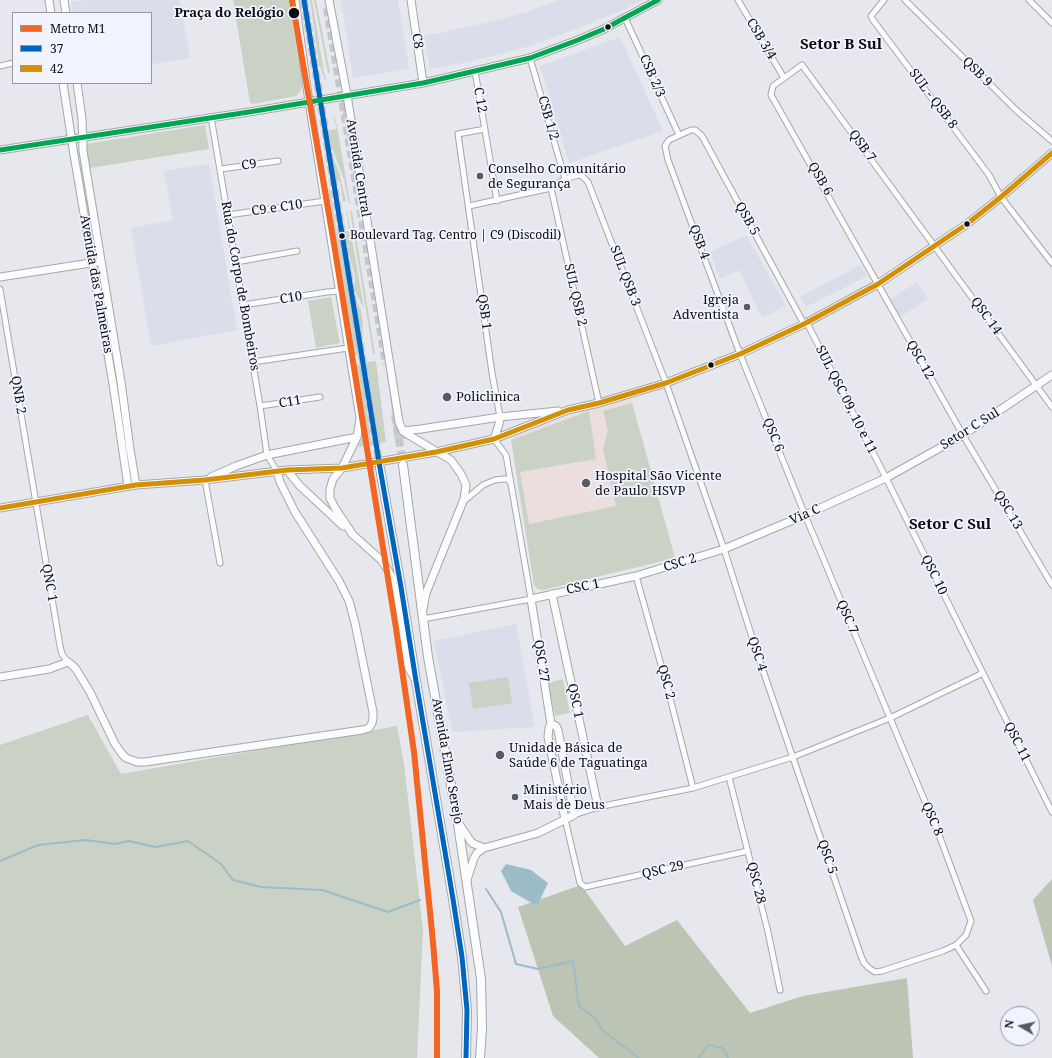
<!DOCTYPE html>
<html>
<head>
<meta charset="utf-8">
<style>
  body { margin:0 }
  #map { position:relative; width:1052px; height:1058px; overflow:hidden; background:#e6e8ee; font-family:"Noto Serif",serif }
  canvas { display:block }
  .legend { position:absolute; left:12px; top:12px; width:140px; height:72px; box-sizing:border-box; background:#f1f3ff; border:1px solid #9697a0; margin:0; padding:5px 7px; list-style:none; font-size:12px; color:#0d0d11 }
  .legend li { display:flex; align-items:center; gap:8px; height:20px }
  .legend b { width:20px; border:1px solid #9697a0 }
  .north { position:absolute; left:1000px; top:1006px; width:40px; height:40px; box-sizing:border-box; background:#f1f3ff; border:1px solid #9697a0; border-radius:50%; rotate:279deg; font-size:11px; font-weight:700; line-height:16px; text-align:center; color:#0d0d11 }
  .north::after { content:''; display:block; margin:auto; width:14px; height:18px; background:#595a5e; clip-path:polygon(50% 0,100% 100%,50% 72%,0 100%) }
</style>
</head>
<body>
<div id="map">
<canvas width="1052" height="1058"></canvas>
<ul class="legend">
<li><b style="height:5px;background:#f26522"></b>Metro M1</li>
<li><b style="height:5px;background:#0065bd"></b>37</li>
<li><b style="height:5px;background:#d48f03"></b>42</li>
</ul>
<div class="north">N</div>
</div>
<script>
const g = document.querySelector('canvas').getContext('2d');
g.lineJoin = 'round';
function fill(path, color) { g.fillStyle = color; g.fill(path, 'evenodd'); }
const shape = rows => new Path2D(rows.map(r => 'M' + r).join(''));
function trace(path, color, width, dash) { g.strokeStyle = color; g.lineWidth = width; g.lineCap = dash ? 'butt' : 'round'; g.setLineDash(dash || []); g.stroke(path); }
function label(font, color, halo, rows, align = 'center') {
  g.font = font + ' "Noto Serif",serif'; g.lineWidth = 3.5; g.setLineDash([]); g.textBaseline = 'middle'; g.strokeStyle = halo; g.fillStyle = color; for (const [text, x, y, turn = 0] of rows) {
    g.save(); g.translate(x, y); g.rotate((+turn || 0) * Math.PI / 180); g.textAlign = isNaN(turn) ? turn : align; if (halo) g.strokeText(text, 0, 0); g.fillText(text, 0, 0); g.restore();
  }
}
fill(shape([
  [84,0,180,0,190,58,152,64,151,60,151,13,73,13,71,2],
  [341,0,398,0,409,69,353,78],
  [559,0,643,0,623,10,558,36,526,47,473,61,430,69,424,36,494,21,527,12],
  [620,37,663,131,569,163,540,66],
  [209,164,237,330,151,346,131,228,173,220,164,171],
  [746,235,786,306,762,318,739,270,720,279,710,252],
  [860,265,867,276,806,307,800,297],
  [917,282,928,299,900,317,890,300],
  [516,624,535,727,452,732,434,641]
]), '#daddea');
fill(shape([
  [631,397,675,558,543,590,538,589,534,585,511,440,516,435,526,430]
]), '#ecdede');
fill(shape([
  [233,0,289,0,302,83,301,90,296,96,253,104,250,103],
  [310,0,312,0,324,73,326,79,325,80,319,64],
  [314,0,316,0,330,72,328,73],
  [341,100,345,100,359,203,358,203],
  [333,116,334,116,337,126,350,203,349,204,344,180,326,131,337,129],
  [205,125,209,149,90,168,86,144],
  [322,128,339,173,346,201,343,202,340,182,337,180,331,181],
  [328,189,330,189,337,233,342,232,346,247,353,277,352,291,361,310,363,322,362,338,364,352,363,354,354,356],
  [347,210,364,309,355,291,355,277,344,232,349,231,347,215,346,215],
  [350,211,352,211,375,354,373,354],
  [331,297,340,343,316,348,308,301],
  [384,359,396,421,410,437,395,442,390,394],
  [376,361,386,442,375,444,369,398,370,383,365,366,367,362],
  [355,363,360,365,364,371,367,384,365,399,372,445,358,447,361,440,365,429,363,412],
  [632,403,675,558,543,590,538,589,534,585,511,440,589,411,596,459,520,472,529,524,616,506,603,449,608,431,603,411],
  [508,677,512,703,473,709,469,683],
  [563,679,570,713,555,716,548,683],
  [88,715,121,774,397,726,404,764,423,930,417,1058,0,1058,0,745]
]), '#cad2c5');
fill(shape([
  [1052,879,1052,966,1033,900],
  [581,885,625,946,677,920,750,1013,803,996,907,978,913,1058,599,1058,553,1016,518,907]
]), '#bcc4b4');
fill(shape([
  [506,864,531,870,548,883,537,906,511,891,501,871]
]), '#9cbcc7');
trace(shape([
  [0,861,38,845,86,840,115,844,129,841,155,847,188,841,221,864,233,880,261,887,322,890,388,912,420,900],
  [486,889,501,912,516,964,538,969,573,961,579,1006,596,1019,603,1031,639,1058],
  [699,1058,708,1045,723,1048,728,1058]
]), '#9cbcc7', 2);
trace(shape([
  [304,0,380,468],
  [327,8,386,364],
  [395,415,403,464]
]), '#c5c7cd', 8, [8, 4]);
const street = shape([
  [738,0,784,78],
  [884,0,871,16,873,20,989,175,1001,197,1052,263],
  [905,0,1016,110,1052,141],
  [1029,0,1052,23],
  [625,18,679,135],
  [530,58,565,179],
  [0,66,13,63],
  [475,71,497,201],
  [211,117,260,406,267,455,277,471],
  [485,129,458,134,492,373,500,417],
  [221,169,278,161],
  [551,188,599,403],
  [469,206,551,188,565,179,578,175,582,176,588,182,666,383,724,549,757,653,861,956,864,963,869,968,875,972,882,971,943,951,956,945,966,935,971,921,939,835,805,515,740,354,668,160,665,146,669,140,691,130,695,130,702,136,804,324],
  [228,215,325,201],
  [236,262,297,251],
  [0,289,60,646,62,654,68,662],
  [243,305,327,292,339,291],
  [807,323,886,478,1052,812],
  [253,362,348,348],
  [260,406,320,397],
  [1052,407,802,65,773,86,771,95,963,435,1052,585],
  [205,480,220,563],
  [464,501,483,485,495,480,504,479,508,479,510,482],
  [636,576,667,686,693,788],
  [423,619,531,599,506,455,494,439],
  [729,777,768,932,780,990],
  [574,815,598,807,693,788,793,757,890,718,983,673],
  [565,819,580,883,585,887,748,851],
  [956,945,986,991]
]);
const secondary = shape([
  [49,0,51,13],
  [64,0,66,13],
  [295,0,309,102,360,418,357,437,342,468,333,479,330,489,330,498,335,508,353,535],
  [329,0,347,95,399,422,403,431,407,434,451,460,461,474,466,485,464,499,426,593,423,609],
  [411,0,423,83],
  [63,83,73,149,113,384,128,486],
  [77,83,82,119,83,151,121,382,130,449,136,485],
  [0,150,249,112,423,83,475,71,530,58,578,40,604,29,658,0],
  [0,277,97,262],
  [403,431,421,429,500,417,558,411],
  [494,439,499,424,500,417],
  [287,470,300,486,343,526],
  [211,477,236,466,267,455,357,437],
  [0,508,136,485,205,480,287,470,342,468,436,452,494,439,568,410,599,403,666,383,740,354,804,324,878,284,967,224,1001,197,1052,153],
  [351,533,381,560,388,570,392,578,408,667,415,679],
  [552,594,598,807],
  [0,677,49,669,68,662,72,665,76,669,90,692,115,744,122,754,126,758,137,762,145,762,362,730,369,728,372,723,373,718,373,712,355,623,349,601,339,581,295,512,280,482,277,471],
  [565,819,548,737,549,728,551,724,531,599,636,576,724,549,805,515,886,478,963,435,1052,375],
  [459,824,472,843,484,848],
  [467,880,474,858,477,853,484,848,538,833,574,815,558,730,556,726,551,724]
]);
const primary = shape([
  [403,465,428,657,458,824,481,979,482,1028,480,1058],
  [380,468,401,587,416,681,453,899,462,957,467,1010,466,1058]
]);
trace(street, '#a5a7ab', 7);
trace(secondary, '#a5a7ab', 9);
trace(primary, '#a5a7ab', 10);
trace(street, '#fbfcfc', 5);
trace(secondary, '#fbfcfc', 7);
trace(primary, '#fbfcfc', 8);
trace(shape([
  [304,0,380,468,401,587,416,681,453,899,462,957,467,1010,466,1058]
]), '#0065bd', 5);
trace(shape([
  [0,508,136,485,205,480,287,470,342,468,436,452,494,439,568,410,599,403,666,383,740,354,804,324,878,284,967,224,1001,197,1052,153]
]), '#d48f03', 5);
trace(shape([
  [0,150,249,112,423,83,475,71,530,58,578,40,604,29,658,0]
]), '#00a651', 5);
trace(shape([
  [292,0,333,238,396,628,414,752,433,942,437,991,437,1058]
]), '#f26522', 6);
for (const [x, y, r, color] of [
  [294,13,6,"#0d0d11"],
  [608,27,3.5,"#0d0d11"],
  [480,176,4,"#595a5e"],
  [967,224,3.5,"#0d0d11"],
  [342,236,3.5,"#0d0d11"],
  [747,307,4,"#595a5e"],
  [711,365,3.5,"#0d0d11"],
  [447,397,5,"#595a5e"],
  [586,483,5,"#595a5e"],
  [500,755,5,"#595a5e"],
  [515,797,4,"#595a5e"]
]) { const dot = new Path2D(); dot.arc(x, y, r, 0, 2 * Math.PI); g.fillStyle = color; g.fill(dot); trace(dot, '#f1f3ff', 1.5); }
label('12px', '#0d0d11', '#f1f3ff', [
  ["Boulevard Tag. Centro | C9 (Discodil)",350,236]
], 'left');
label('bold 13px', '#0d0d11', '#f1f3ff', [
  ["Praça do Relógio",284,13]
], 'right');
label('13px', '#0d0d11', '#f1f3ff', [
  ["CSB 3/4",761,39,59],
  ["C8",417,41,81],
  ["QSB 9",977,72,45],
  ["CSB 2/3",652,76,66],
  ["SUL - QSB 8",933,99,53],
  ["C 12",480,100,80],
  ["CSB 1/2",548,118,74],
  ["QSB 7",862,146,54],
  ["C9",249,165,-9],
  ["Avenida Central",358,168,81],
  ["QSB 6",820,179,60],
  ["C9 e C10",277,208,-8],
  ["QSB 5",747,219,61],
  ["QSB 4",699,242,70],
  ["SUL QSB 3",625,276,69],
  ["Avenida das Palmeiras",96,284,80],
  ["Rua do Corpo de Bombeiros",240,286,80],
  ["SUL QSB 2",575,295,77],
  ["C10",291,298,-9],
  ["QSB 1",484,312,82],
  ["QSC 14",986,316,54],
  ["QSC 12",920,360,60],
  ["QNB 2",18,395,81],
  ["SUL QSC 09, 10 e 11",846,400,63],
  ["C11",290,402,-9],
  ["Setor C Sul",970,429,-32],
  ["QSC 6",773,435,68],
  ["QSC 13",1008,510,59],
  ["Via C",805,515,-24],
  ["CSC 2",680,563,-17],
  ["QSC 10",934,575,64],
  ["QNC 1",49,583,80],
  ["CSC 1",583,587,-12],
  ["QSC 7",847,617,67],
  ["QSC 4",757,654,72],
  ["QSC 27",541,661,81],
  ["QSC 2",666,682,75],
  ["QSC 1",575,701,78],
  ["QSC 11",1017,742,63],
  ["Avenida Elmo Serejo",447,761,80],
  ["QSC 8",932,819,67],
  ["QSC 5",827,857,71],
  ["QSC 29",663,870,-13],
  ["QSC 28",756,883,76]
]);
label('13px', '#0d0d11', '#f1f3ff', [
  ["Conselho Comunitário",488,169],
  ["de Segurança",488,184],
  ["Igreja",739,300,"right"],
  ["Adventista",739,315,"right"],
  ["Policlinica",456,397],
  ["Hospital São Vicente",595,476],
  ["de Paulo HSVP",595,491],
  ["Unidade Básica de",509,748],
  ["Saúde 6 de Taguatinga",509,763],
  ["Ministério",523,790],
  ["Mais de Deus",523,805]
], 'left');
label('bold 15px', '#0d0d11', '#f1f3ff', [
  ["Setor B Sul",841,45],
  ["Setor C Sul",950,525]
]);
</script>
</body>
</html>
